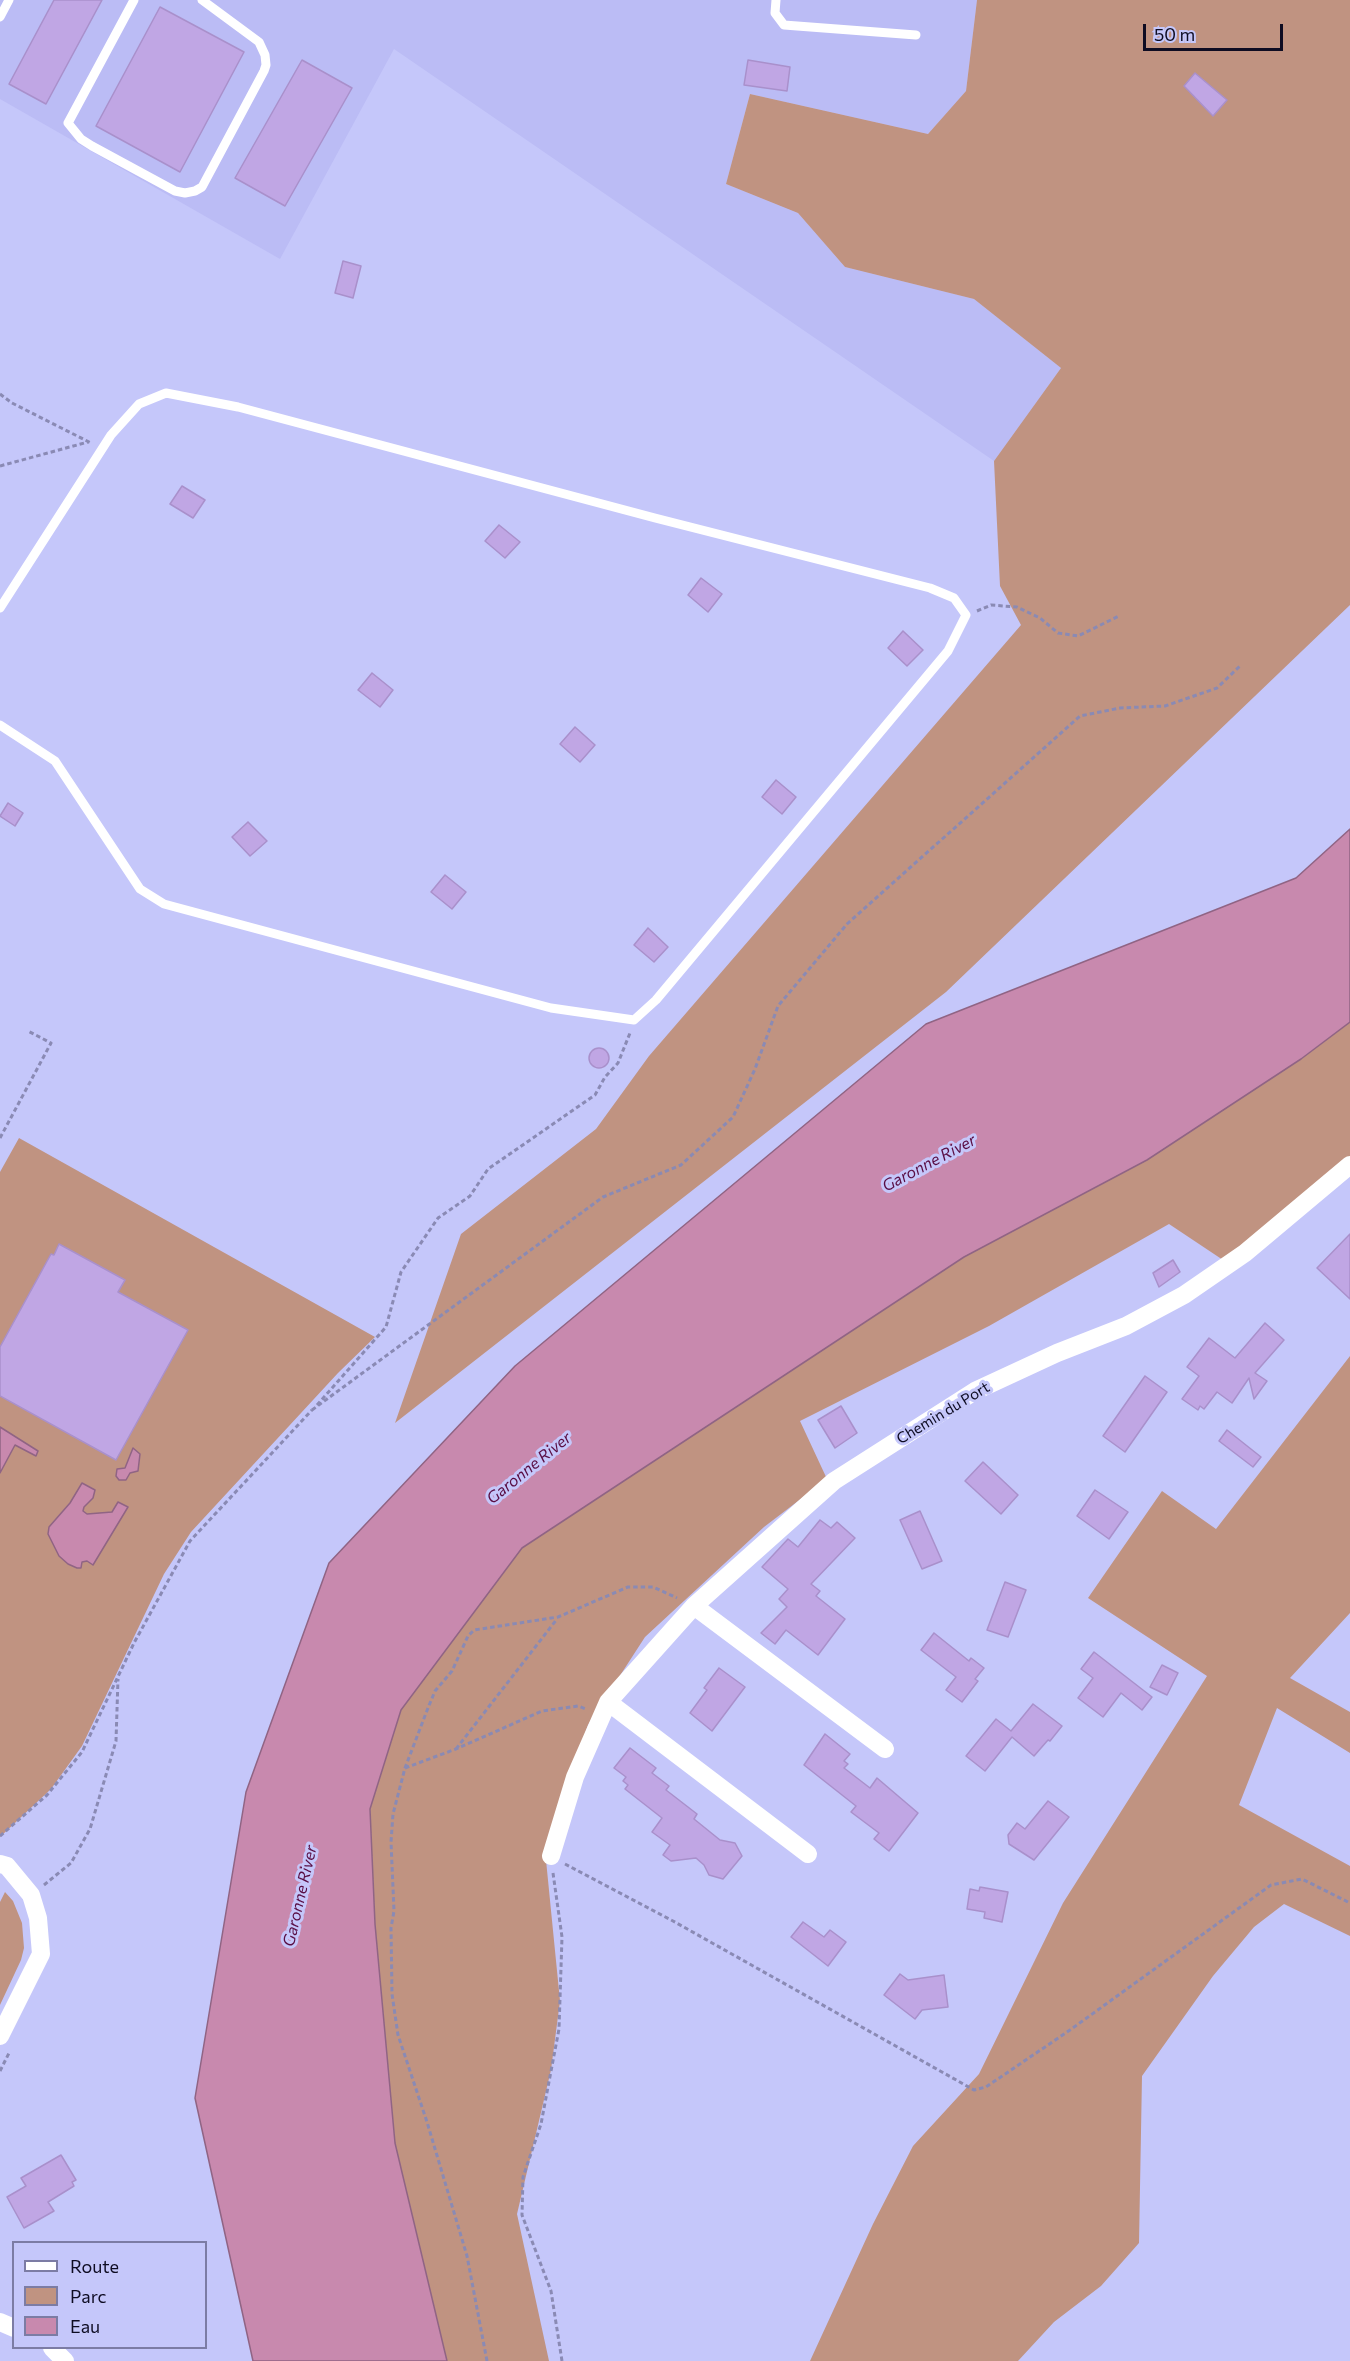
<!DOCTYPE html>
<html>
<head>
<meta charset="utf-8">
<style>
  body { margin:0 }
  #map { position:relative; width:1350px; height:2361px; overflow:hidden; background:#c5c7fa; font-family:Commissioner,sans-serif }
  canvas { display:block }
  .legend { position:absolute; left:12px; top:2241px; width:195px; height:108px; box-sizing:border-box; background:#c5c7fa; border:2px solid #7c7ca4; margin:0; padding:8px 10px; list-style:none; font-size:18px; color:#0e0c22 }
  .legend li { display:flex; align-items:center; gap:12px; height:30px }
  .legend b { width:30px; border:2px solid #7c7ca4 }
  .scale { position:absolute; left:1143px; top:24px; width:140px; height:27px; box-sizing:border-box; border:3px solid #0e0c22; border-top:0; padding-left:8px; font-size:18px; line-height:21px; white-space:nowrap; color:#0e0c22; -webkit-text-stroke:4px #c5c7fa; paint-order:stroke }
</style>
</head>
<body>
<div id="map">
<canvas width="1350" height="2361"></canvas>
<ul class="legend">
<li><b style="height:8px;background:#fff"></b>Route</li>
<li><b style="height:16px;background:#c09381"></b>Parc</li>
<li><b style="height:16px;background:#c889ae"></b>Eau</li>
</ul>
<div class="scale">50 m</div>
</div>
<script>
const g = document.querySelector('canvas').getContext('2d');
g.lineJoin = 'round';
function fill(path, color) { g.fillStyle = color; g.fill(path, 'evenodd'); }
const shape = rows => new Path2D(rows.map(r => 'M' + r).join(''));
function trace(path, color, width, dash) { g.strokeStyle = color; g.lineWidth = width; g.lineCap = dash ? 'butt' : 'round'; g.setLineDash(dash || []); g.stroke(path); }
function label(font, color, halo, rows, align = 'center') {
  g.font = font + ' Commissioner,sans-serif'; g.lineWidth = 6; g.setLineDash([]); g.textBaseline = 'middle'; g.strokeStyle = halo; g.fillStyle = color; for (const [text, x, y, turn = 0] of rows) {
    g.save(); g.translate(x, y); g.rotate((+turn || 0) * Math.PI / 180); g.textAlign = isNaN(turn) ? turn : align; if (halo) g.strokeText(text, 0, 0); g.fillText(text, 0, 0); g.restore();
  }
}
fill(shape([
  [0,0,977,0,966,91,928,134,750,94,726,184,798,213,845,267,974,299,1061,368,994,461,394,49,280,259,0,99]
]), '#bbbcf5');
fill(shape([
  [977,0,1350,0,1350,605,946,992,395,1423,461,1234,596,1129,649,1056,1021,625,1000,586,994,461,1061,368,974,299,845,267,798,213,726,184,750,94,928,134,966,91],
  [1350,1022,1350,1162,1223,1260,1169,1224,989,1326,800,1421,827,1479,764,1527,645,1637,588,1725,545,1850,560,2001,551,2070,517,2214,549,2361,447,2361,395,2143,375,1924,370,1809,401,1710,522,1548,964,1257,1147,1160,1301,1059],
  [19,1138,375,1337,338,1373,191,1532,164,1574,82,1746,51,1789,0,1837,0,1172],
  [1350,1356,1350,1613,1290,1678,1350,1712,1350,1753,1277,1708,1239,1805,1350,1866,1350,1936,1284,1904,1254,1927,1213,1976,1142,2076,1139,2243,1101,2286,1054,2322,1018,2361,810,2361,873,2224,913,2146,979,2074,1063,1903,1207,1676,1088,1598,1162,1491,1216,1529],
  [5,1892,13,1901,22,1923,24,1948,21,1960,0,2005,0,1902]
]), '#c09381');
const water = shape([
  [1350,829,1350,1022,1301,1059,1147,1160,964,1257,522,1548,401,1710,370,1809,375,1924,395,2143,447,2361,253,2361,195,2098,246,1792,329,1563,515,1366,926,1024,1296,878,1350,829],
  [0,1427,38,1451,36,1456,15,1445,0,1473,0,1427],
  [133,1448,140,1454,138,1471,130,1473,126,1480,119,1480,116,1476,117,1469,125,1468,133,1448],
  [82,1483,95,1490,93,1498,84,1507,83,1511,87,1514,112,1512,118,1502,128,1507,93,1565,87,1561,82,1562,81,1568,77,1568,68,1564,59,1556,48,1534,49,1527,70,1503,82,1483]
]);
fill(water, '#c889ae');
trace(water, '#906484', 1.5);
const building = shape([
  [54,0,102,0,46,104,9,84,54,0],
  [160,7,244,52,180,172,96,126,160,7],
  [302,60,352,88,285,206,235,178,302,60],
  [748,60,790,67,787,91,744,85,748,60],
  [1195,73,1227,100,1213,116,1184,86,1195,73],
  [343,261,361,266,353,298,335,293,343,261],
  [182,486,205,500,193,518,170,504,182,486],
  [499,525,520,542,505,558,485,541,499,525],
  [701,578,722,594,708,612,688,595,701,578],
  [903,631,923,650,907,666,888,648,903,631],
  [372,673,393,690,380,707,358,690,372,673],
  [575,727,595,745,580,762,560,744,575,727],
  [776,780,796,797,782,814,762,797,776,780],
  [8,803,23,813,15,826,0,816,8,803],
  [248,822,267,841,250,856,232,837,248,822],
  [445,875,466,892,452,909,431,892,445,875],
  [648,928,668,947,654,962,634,945,648,928],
  '589 1058a10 10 0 1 1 20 0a10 10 0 1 1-20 0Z',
  [1350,1234,1350,1299,1317,1268,1350,1234],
  [59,1244,125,1280,118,1292,188,1330,116,1460,0,1396,0,1347,51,1254,54,1255,59,1244],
  [1173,1260,1180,1272,1159,1287,1153,1273,1173,1260],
  [1265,1323,1284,1340,1255,1373,1267,1381,1254,1399,1249,1378,1232,1403,1217,1392,1204,1409,1200,1406,1198,1410,1182,1399,1199,1376,1187,1367,1209,1338,1235,1358,1265,1323],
  [1145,1376,1167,1392,1125,1452,1103,1436,1145,1376],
  [841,1406,857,1433,835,1448,818,1420,841,1406],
  [1227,1430,1261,1457,1253,1467,1219,1441,1227,1430],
  [983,1462,1018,1495,1001,1514,965,1481,983,1462],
  [1095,1490,1128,1512,1109,1539,1077,1516,1095,1490],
  [920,1511,942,1561,922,1569,900,1520,920,1511],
  [820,1520,831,1528,837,1522,855,1538,811,1584,820,1591,816,1596,845,1619,818,1655,786,1630,775,1644,761,1633,787,1607,779,1599,788,1589,762,1567,788,1539,798,1547,820,1520],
  [1005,1582,1026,1590,1008,1637,987,1630,1005,1582],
  [934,1633,969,1661,971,1658,984,1668,975,1679,978,1681,962,1702,946,1690,956,1677,921,1650,934,1633],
  [1094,1652,1152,1697,1142,1710,1121,1693,1103,1717,1078,1698,1093,1678,1081,1669,1094,1652],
  [1162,1665,1178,1673,1167,1695,1150,1687,1162,1665],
  [719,1668,745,1687,712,1731,690,1713,707,1690,704,1688,719,1668],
  [1033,1704,1062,1726,1050,1741,1048,1740,1034,1756,1012,1737,985,1771,966,1756,996,1719,1011,1731,1033,1704],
  [825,1734,850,1754,844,1761,848,1764,844,1768,870,1788,877,1778,918,1813,889,1851,874,1839,879,1833,851,1812,856,1806,804,1765,825,1734],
  [630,1748,656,1768,652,1773,669,1786,666,1790,697,1814,694,1819,720,1840,735,1843,742,1856,723,1879,709,1875,704,1865,696,1858,671,1861,663,1855,670,1845,652,1832,662,1818,625,1789,628,1785,623,1781,626,1777,614,1768,630,1748],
  [1048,1801,1069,1817,1034,1860,1009,1844,1008,1835,1017,1823,1025,1829,1048,1801],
  [980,1887,1008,1892,1002,1922,984,1918,985,1912,967,1909,970,1889,979,1891,980,1887],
  [803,1922,824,1937,830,1930,846,1942,828,1966,791,1937,803,1922],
  [900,1974,908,1980,944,1975,948,2007,922,2010,915,2019,884,1995,900,1974],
  [61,2155,76,2180,72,2182,74,2186,48,2202,54,2211,24,2228,7,2197,26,2186,21,2178,61,2155]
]);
fill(building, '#c0a6e4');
trace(building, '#a990cb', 1.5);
trace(shape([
  [0,394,12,403,91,443],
  [0,466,88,442],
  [977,611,991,605,1017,607,1040,618,1058,633,1078,636,1119,616],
  [0,1138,51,1043,28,1031],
  [317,1405,386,1327,401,1272,438,1218,470,1196,488,1169,595,1095,605,1077,618,1063,630,1033],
  [312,1410,603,1197,681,1165,733,1117,755,1069,778,1006,847,924,1080,716,1120,708,1165,706,1217,688,1241,665],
  [456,1749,557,1619],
  [405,1768,456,1749,542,1711,578,1706,586,1709],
  [0,1836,47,1795,82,1752,134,1643,190,1541,312,1410],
  [565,1864,673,1921,974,2090,986,2087,1070,2030,1271,1885,1302,1879,1350,1903],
  [553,1873,562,1937,559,2029,541,2124,523,2177,522,2215,551,2291,562,2361],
  [44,1885,71,1863,90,1829,116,1741,118,1679],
  [0,2071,10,2051],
  [487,2361,467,2256,427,2122,398,2035,392,1994,391,1928,394,1911,391,1842,393,1814,405,1768,428,1708,435,1691,452,1671,468,1636,474,1630,558,1617,628,1587,653,1587,677,1598]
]), '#8a8ab4', 3, [4.5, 3]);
trace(shape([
  [134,0,68,123,81,139,92,146,175,191,185,193,195,191,202,187,264,71,266,65,265,55,259,42,202,0],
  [776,0,775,13,784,25,916,35],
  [0,17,9,0],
  [0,608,111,435,139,404,166,393,238,407,655,518,930,588,954,598,966,615,948,651,656,1000,634,1020,551,1008,164,904,140,889,55,761,0,725]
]), '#fff', 9);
trace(shape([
  [694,1606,885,1749],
  [608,1702,808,1854],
  [551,1856,575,1777,608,1702,694,1606,834,1481,975,1391,1057,1353,1126,1326,1184,1295,1245,1253,1350,1165],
  [0,1864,7,1866,31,1895,38,1918,41,1954,0,2036],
  [0,2322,14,2328],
  [52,2348,65,2361]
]), '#fff', 18);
label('15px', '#0e0c22', '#c5c7fa', [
  ["Chemin du Port",943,1413,-31]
]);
label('italic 16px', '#590d43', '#c5c7fa', [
  ["Garonne River",929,1163,-28],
  ["Garonne River",529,1468,-39],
  ["Garonne River",300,1896,-77]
]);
</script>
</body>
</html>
